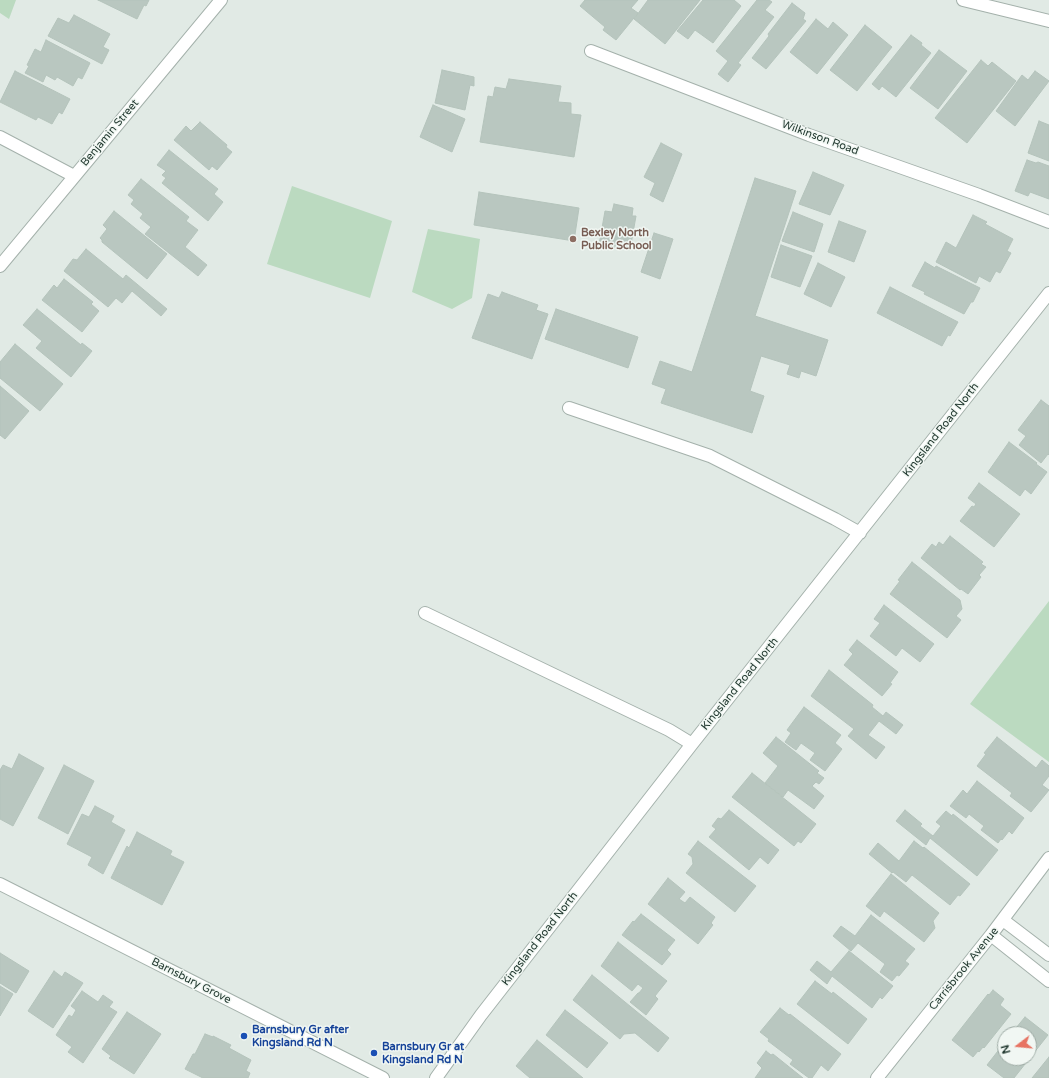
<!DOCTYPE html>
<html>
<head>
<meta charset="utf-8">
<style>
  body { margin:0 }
  #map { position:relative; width:1049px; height:1078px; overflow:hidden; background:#e1eae5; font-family:"Varela Round",sans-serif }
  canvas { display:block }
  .north { position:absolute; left:997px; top:1026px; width:40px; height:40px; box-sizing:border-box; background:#f1f7f3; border:1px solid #9eaba5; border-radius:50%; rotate:254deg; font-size:11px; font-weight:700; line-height:16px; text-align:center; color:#223930 }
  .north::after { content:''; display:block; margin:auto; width:14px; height:18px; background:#e77362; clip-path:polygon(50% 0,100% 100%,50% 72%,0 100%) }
</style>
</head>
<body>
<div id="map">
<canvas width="1049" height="1078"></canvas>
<div class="north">N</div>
</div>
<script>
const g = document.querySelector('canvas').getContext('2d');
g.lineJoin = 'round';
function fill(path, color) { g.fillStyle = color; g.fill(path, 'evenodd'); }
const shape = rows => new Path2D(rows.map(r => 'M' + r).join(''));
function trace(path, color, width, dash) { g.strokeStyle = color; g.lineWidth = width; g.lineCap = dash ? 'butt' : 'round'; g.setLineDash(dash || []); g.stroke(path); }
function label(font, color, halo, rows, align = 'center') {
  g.font = font + ' "Varela Round",sans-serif'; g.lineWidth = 3; g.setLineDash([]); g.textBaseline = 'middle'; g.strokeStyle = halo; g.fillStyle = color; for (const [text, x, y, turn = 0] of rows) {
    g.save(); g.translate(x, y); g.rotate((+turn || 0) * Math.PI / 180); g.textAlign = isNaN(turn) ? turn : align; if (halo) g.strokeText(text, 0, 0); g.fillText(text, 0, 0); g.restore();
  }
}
fill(shape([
  [0,0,16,0,9,19,0,13],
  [292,186,392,221,370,298,267,264],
  [428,229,480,239,472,298,452,309,412,292],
  [1049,601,1049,762,970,704]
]), '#bbdac0');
const building = shape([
  [98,0,149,0,146,6,144,5,137,19,98,0],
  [585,0,638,0,631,8,638,13,616,40,603,30,605,27,580,6,585,0],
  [648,0,700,0,665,44,634,19,648,0],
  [703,0,734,0,741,6,713,43,695,30,688,39,677,31,703,0],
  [757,0,769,0,772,2,765,10,774,17,738,63,741,65,728,82,718,74,728,61,716,51,757,0],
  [792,3,805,13,803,19,806,21,766,69,752,58,769,36,768,34,792,3],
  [74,15,110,34,103,47,109,50,102,64,48,36,58,18,69,23,74,15],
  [816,19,828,29,833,22,848,35,817,74,790,52,816,19],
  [865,25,892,47,857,91,830,70,865,25],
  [911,35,922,43,921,45,931,53,896,97,882,86,879,90,872,84,911,35],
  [46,40,90,63,82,79,78,77,73,86,57,77,55,80,46,75,43,82,25,73,29,66,27,65,35,49,41,52,46,40],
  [939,50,967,71,938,109,910,88,939,50],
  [981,60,988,66,992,62,1016,81,967,143,935,118,981,60],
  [442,70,474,77,474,86,470,85,465,110,435,103,442,70],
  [15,71,70,99,62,114,59,112,52,124,38,117,36,120,0,102,15,71],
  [1035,71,1049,81,1015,126,996,111,1022,75,1028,80,1035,71],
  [509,79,561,86,558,102,571,103,571,114,581,115,574,157,480,142,488,96,493,97,495,87,506,89,509,79],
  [433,105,465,119,452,152,420,137,433,105],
  [1039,121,1049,125,1049,161,1028,153,1039,121],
  [200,122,227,145,226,147,232,152,217,170,212,166,209,170,174,140,186,126,191,131,200,122],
  [661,143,682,154,663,202,650,195,655,183,644,177,661,143],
  [169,150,218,189,214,194,223,202,208,221,162,183,166,178,162,175,166,171,157,165,169,150],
  [1027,160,1036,163,1038,162,1049,166,1049,199,1030,192,1028,196,1015,191,1027,160],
  [813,172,844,185,830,215,799,204,813,172],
  [755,178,796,191,755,316,828,340,816,376,801,371,799,378,787,374,790,365,761,356,750,391,764,396,752,433,661,403,666,389,652,384,660,361,692,372,755,178],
  [141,179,189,217,186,221,198,230,185,247,207,265,198,276,145,234,151,227,140,218,143,214,131,204,134,200,128,195,141,179],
  [479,192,579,208,574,241,474,225,479,192],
  [614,204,633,208,632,216,636,216,630,250,599,245,605,211,612,212,614,204],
  [114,211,167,254,147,279,102,242,102,240,100,238,107,229,103,225,114,211],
  [793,212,823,224,814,252,782,241,793,212],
  [973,215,987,222,985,224,1013,239,1007,251,1011,253,1000,273,996,271,990,282,979,276,976,283,936,262,946,242,956,248,973,215],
  [839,221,866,231,854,262,828,252,839,221],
  [654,233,673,239,660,279,641,272,654,233],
  [781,245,812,256,800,287,771,277,781,245],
  [86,249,123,279,126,275,167,309,161,316,132,291,122,303,116,298,108,307,64,271,73,259,77,260,86,249],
  [925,262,935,268,936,266,980,288,973,302,971,302,964,314,924,294,925,292,912,286,925,262],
  [818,263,845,277,831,307,804,294,818,263],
  [64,279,93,302,91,304,99,311,82,332,42,300,54,285,57,288,64,279],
  [890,287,958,322,950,336,948,335,942,346,877,313,890,287],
  [502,292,538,305,536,310,548,314,532,359,472,338,488,294,499,298,502,292],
  [37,309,81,345,82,343,92,351,71,377,36,348,42,341,23,325,37,309],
  [556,309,638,337,628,368,545,339,556,309],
  [15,344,63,384,40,411,0,378,0,362,15,344],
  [0,386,29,411,5,439,0,435,0,386],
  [1041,400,1049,406,1049,455,1048,454,1041,463,1019,445,1026,436,1018,430,1041,400],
  [1009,442,1037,463,1036,464,1047,472,1031,494,1025,489,1020,496,988,472,1009,442],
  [979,483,1020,514,994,547,960,521,972,506,974,507,976,504,968,498,979,483],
  [950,536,983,562,981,564,986,567,979,575,981,577,968,594,961,589,960,590,921,558,932,544,936,547,939,542,943,545,950,536],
  [912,562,960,600,962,609,956,616,961,620,947,638,890,594,900,581,898,580,912,562],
  [884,605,934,644,920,662,902,648,896,656,870,636,880,623,874,619,884,605],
  [857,640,898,672,890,683,892,684,882,696,844,665,853,654,849,650,857,640],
  [829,670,873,705,872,707,883,716,886,712,903,725,896,734,879,721,868,735,885,747,876,759,848,736,854,729,811,696,829,670],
  [804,707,841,735,835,743,842,749,825,771,810,760,815,753,801,743,796,750,785,742,791,733,787,730,804,707],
  [776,737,819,771,817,773,824,778,819,784,816,782,812,786,824,796,814,809,788,790,783,797,765,783,778,766,763,753,776,737],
  [997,737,1036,768,1042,760,1049,766,1049,776,1042,785,1049,790,1031,812,1010,796,1012,793,977,766,986,754,984,753,997,737],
  [19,754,44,768,13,826,0,819,0,770,3,765,12,769,19,754],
  [64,765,94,781,68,834,38,818,64,765],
  [752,773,816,824,801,843,798,841,794,846,732,797,752,773],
  [977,781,1024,818,1012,834,1009,831,1002,840,1001,839,998,843,981,830,984,826,969,814,966,818,950,806,963,790,967,794,977,781],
  [95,806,114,816,111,822,125,830,103,874,88,865,92,857,67,844,82,814,89,817,95,806],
  [729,810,779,850,768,864,760,857,749,870,709,837,716,829,712,826,718,818,721,819,729,810],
  [905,810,922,824,920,826,933,836,941,826,936,822,946,811,952,816,953,814,998,850,977,876,930,838,926,845,896,821,905,810],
  [137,832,172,851,170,855,184,862,162,905,111,878,127,846,129,848,137,832],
  [698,841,756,886,735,912,686,873,693,864,692,857,688,854,698,841],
  [914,841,923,848,924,847,970,884,960,896,958,895,950,905,912,875,906,882,893,872,892,873,869,854,878,843,899,861,914,841],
  [891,874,939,913,933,921,935,928,924,942,884,911,880,917,866,906,891,874],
  [668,878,685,892,679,899,685,903,690,897,715,917,711,923,713,925,698,944,648,904,668,878],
  [641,914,675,940,667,950,671,954,662,965,622,935,633,921,634,922,641,914],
  [871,915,915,949,905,961,909,964,899,976,897,975,892,981,880,972,885,964,858,943,851,951,833,936,841,926,855,936,871,915],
  [618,942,667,981,655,996,658,999,646,1015,630,1002,638,993,639,993,643,988,638,984,632,991,601,966,618,942],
  [849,951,893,986,882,999,880,997,872,1008,832,976,827,984,810,970,817,961,831,972,849,951],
  [0,953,29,971,16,993,0,983,0,953],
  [54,971,62,977,65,972,83,983,53,1028,28,1011,54,971],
  [592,975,669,1038,658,1052,635,1033,624,1034,620,1039,573,1000,592,975],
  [815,981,832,994,833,992,867,1019,848,1044,797,1004,815,981],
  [0,986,13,994,0,1016,0,986],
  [993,990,1004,999,1000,1005,1011,1014,984,1048,983,1047,979,1052,978,1051,973,1057,952,1040,988,994,989,995,993,990],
  [82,991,98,1002,103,995,113,1002,109,1007,117,1012,83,1063,68,1052,72,1047,56,1035,69,1015,72,1017,76,1010,71,1006,82,991],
  [780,1008,789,1015,790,1014,841,1054,828,1071,821,1065,812,1078,809,1078,790,1064,793,1060,768,1041,769,1039,760,1032,780,1008],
  [565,1010,608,1043,587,1068,546,1035,565,1010],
  [127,1012,161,1034,134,1074,109,1058,111,1056,102,1049,127,1012],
  [1025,1017,1048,1035,1014,1078,1004,1078,987,1065,1005,1042,1005,1058,1029,1058,1029,1034,1011,1034,1025,1017],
  [205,1034,213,1037,213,1036,231,1045,229,1048,251,1060,246,1071,250,1073,248,1078,203,1078,185,1069,193,1054,195,1054,205,1034],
  [537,1040,583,1078,530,1078,516,1066,537,1040],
  [766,1051,771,1055,773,1054,803,1078,755,1078,762,1068,757,1063,766,1051],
  [1049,1057,1049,1078,1032,1078,1049,1057]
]);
fill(building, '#b9c7c0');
trace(building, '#b4c3bb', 1);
const minor = shape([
  [963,0,1049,21],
  [591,51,809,135,979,195,1049,222],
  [0,137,74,176],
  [0,266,221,0],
  [569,408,710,456,835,519,860,533],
  [425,613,669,730,692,744],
  [0,884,383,1078],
  [1003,920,1049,955],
  [991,935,1049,981],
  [436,1078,481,1015,692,744,1049,293],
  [877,1078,991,935,1049,858]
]);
trace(minor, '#a4b1ab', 14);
trace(minor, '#fff', 12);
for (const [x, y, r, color] of [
  [573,239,4,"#8d6e63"],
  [244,1036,4,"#1a4fb4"],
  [374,1053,4,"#1a4fb4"]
]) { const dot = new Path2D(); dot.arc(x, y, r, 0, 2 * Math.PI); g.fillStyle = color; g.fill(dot); trace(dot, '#f1f7f3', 1.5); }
label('11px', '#223930', '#f1f7f3', [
  ["Benjamin Street",110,133,-50],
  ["Wilkinson Road",820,138,20],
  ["Kingsland Road North",941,430,-52],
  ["Kingsland Road North",740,684,-51],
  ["Kingsland Road North",540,939,-52],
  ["Carrisbrook Avenue",964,969,-51],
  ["Barnsbury Grove",191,981,27]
]);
label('bold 11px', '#785e54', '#f1f7f3', [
  ["Bexley North",581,233],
  ["Public School",581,246]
], 'left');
label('bold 11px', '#164399', '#f1f7f3', [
  ["Barnsbury Gr after",252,1030],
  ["Kingsland Rd N",252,1043],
  ["Barnsbury Gr at",382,1047],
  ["Kingsland Rd N",382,1060]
], 'left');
</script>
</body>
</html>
